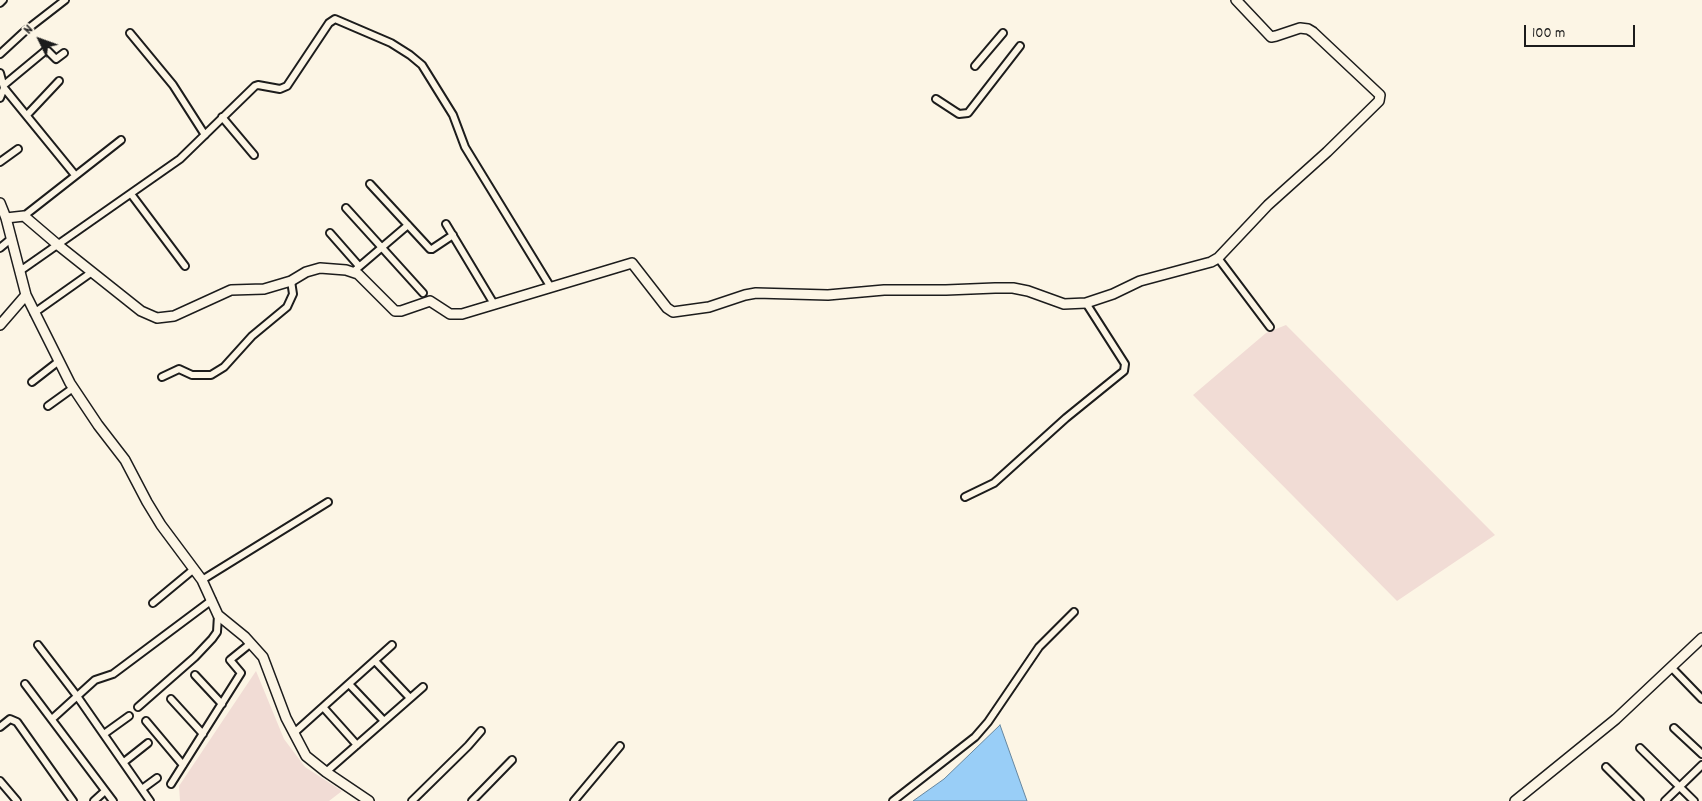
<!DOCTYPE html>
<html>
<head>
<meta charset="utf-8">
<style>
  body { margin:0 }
  #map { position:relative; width:1702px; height:801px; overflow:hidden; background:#fcf5e5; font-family:Dekko,sans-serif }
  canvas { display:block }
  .north { position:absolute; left:15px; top:15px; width:50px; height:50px; -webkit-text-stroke:4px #fcf5e5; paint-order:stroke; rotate:312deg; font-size:14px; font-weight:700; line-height:20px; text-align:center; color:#1c1c1c }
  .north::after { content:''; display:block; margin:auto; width:18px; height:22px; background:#1c1c1c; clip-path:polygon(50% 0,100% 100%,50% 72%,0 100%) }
  .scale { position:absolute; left:1524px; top:25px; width:111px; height:22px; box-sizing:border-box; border:2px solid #1c1c1c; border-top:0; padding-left:6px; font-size:15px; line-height:18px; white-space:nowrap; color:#1c1c1c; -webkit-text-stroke:4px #fcf5e5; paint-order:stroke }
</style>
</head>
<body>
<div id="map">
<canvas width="1702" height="801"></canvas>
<div class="north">N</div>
<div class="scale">100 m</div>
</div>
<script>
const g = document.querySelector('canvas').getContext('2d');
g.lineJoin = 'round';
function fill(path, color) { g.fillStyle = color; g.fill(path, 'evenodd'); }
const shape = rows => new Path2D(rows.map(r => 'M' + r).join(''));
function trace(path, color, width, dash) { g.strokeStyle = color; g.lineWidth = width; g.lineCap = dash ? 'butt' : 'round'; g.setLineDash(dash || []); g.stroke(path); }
fill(shape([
  [1286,325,1495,535,1397,601,1193,395,1266,333],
  [256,671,284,739,305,767,342,791,329,801,180,801,179,786]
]), '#f1dcd5');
const water = shape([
  [1000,725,1027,801,913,801,944,779,1000,725]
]);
fill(water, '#99cef7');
trace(water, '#67879f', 1);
const street = shape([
  [0,3,3,0],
  [130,33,173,85,205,135],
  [0,54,25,31,65,0],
  [975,66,1003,33],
  [0,73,4,88,0,98],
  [4,85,45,51,48,51,56,59,64,53],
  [4,88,75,175],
  [936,99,959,114,968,113,1020,46],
  [27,115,59,81],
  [222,117,254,155],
  [0,162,18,149],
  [370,184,430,249,432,249,453,235],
  [131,194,185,266],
  [346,208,423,293],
  [24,216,121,140],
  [446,224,494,304],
  [330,233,359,266],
  [0,248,12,238],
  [1218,258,1270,327],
  [20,271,180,159,255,86,258,85,280,89,287,86,329,23,335,19,391,43,410,55,422,65,453,115,465,147,550,286],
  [353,272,408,225],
  [34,313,92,272],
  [162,377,179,369,192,375,211,375,224,367,252,336,287,307,293,294,291,281],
  [32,382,59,361],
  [48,406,73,388],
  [965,497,994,483,1066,418,1124,371,1125,364,1086,303],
  [202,580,328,502],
  [153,603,194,569],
  [38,645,77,696,150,801],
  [375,661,410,698],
  [1671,667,1702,699],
  [195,675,222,704],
  [25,684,113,801],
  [349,684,384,721],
  [171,699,203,734],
  [138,707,195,657,212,639,217,632,218,615],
  [323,707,357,745],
  [52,719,95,680,113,674,212,600],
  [146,721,183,765],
  [0,727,10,719,17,722,73,801],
  [1674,728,1702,754],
  [294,733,392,645],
  [104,734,129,716],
  [1640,748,1694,801],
  [124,762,148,743],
  [1606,767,1640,801],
  [326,772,423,687],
  [0,781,17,801],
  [171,784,241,673,230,660,251,643],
  [142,789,157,778],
  [94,801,105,791],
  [412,801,468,746,481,731],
  [472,801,512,760],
  [574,801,620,746],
  [893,801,975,737,988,722,1039,647,1074,612],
  [1665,801,1702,765]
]);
const secondary = shape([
  [0,203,6,218,26,295,0,325],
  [6,218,24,216,58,245,141,311,157,318,174,316,231,290,264,289,291,281,306,272,320,268,346,270,358,274,395,311,401,311,430,301,450,314,462,314,632,263,667,308,673,312,709,307,745,295,756,293,828,295,884,290,946,290,995,288,1013,288,1028,291,1064,304,1086,303,1113,294,1140,281,1211,262,1218,258,1268,205,1327,152,1379,101,1380,95,1313,32,1308,29,1300,28,1276,36,1271,37,1236,0],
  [26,295,70,383,98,425,125,460,147,502,161,525,202,580,218,615,245,637,263,657,286,718,306,756,326,772,369,801],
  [1515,801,1616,719,1702,638]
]);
trace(street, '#1c1c1c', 10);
trace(secondary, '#1c1c1c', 12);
trace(street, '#fcf5e5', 6);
trace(secondary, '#fcf5e5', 9);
</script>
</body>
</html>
